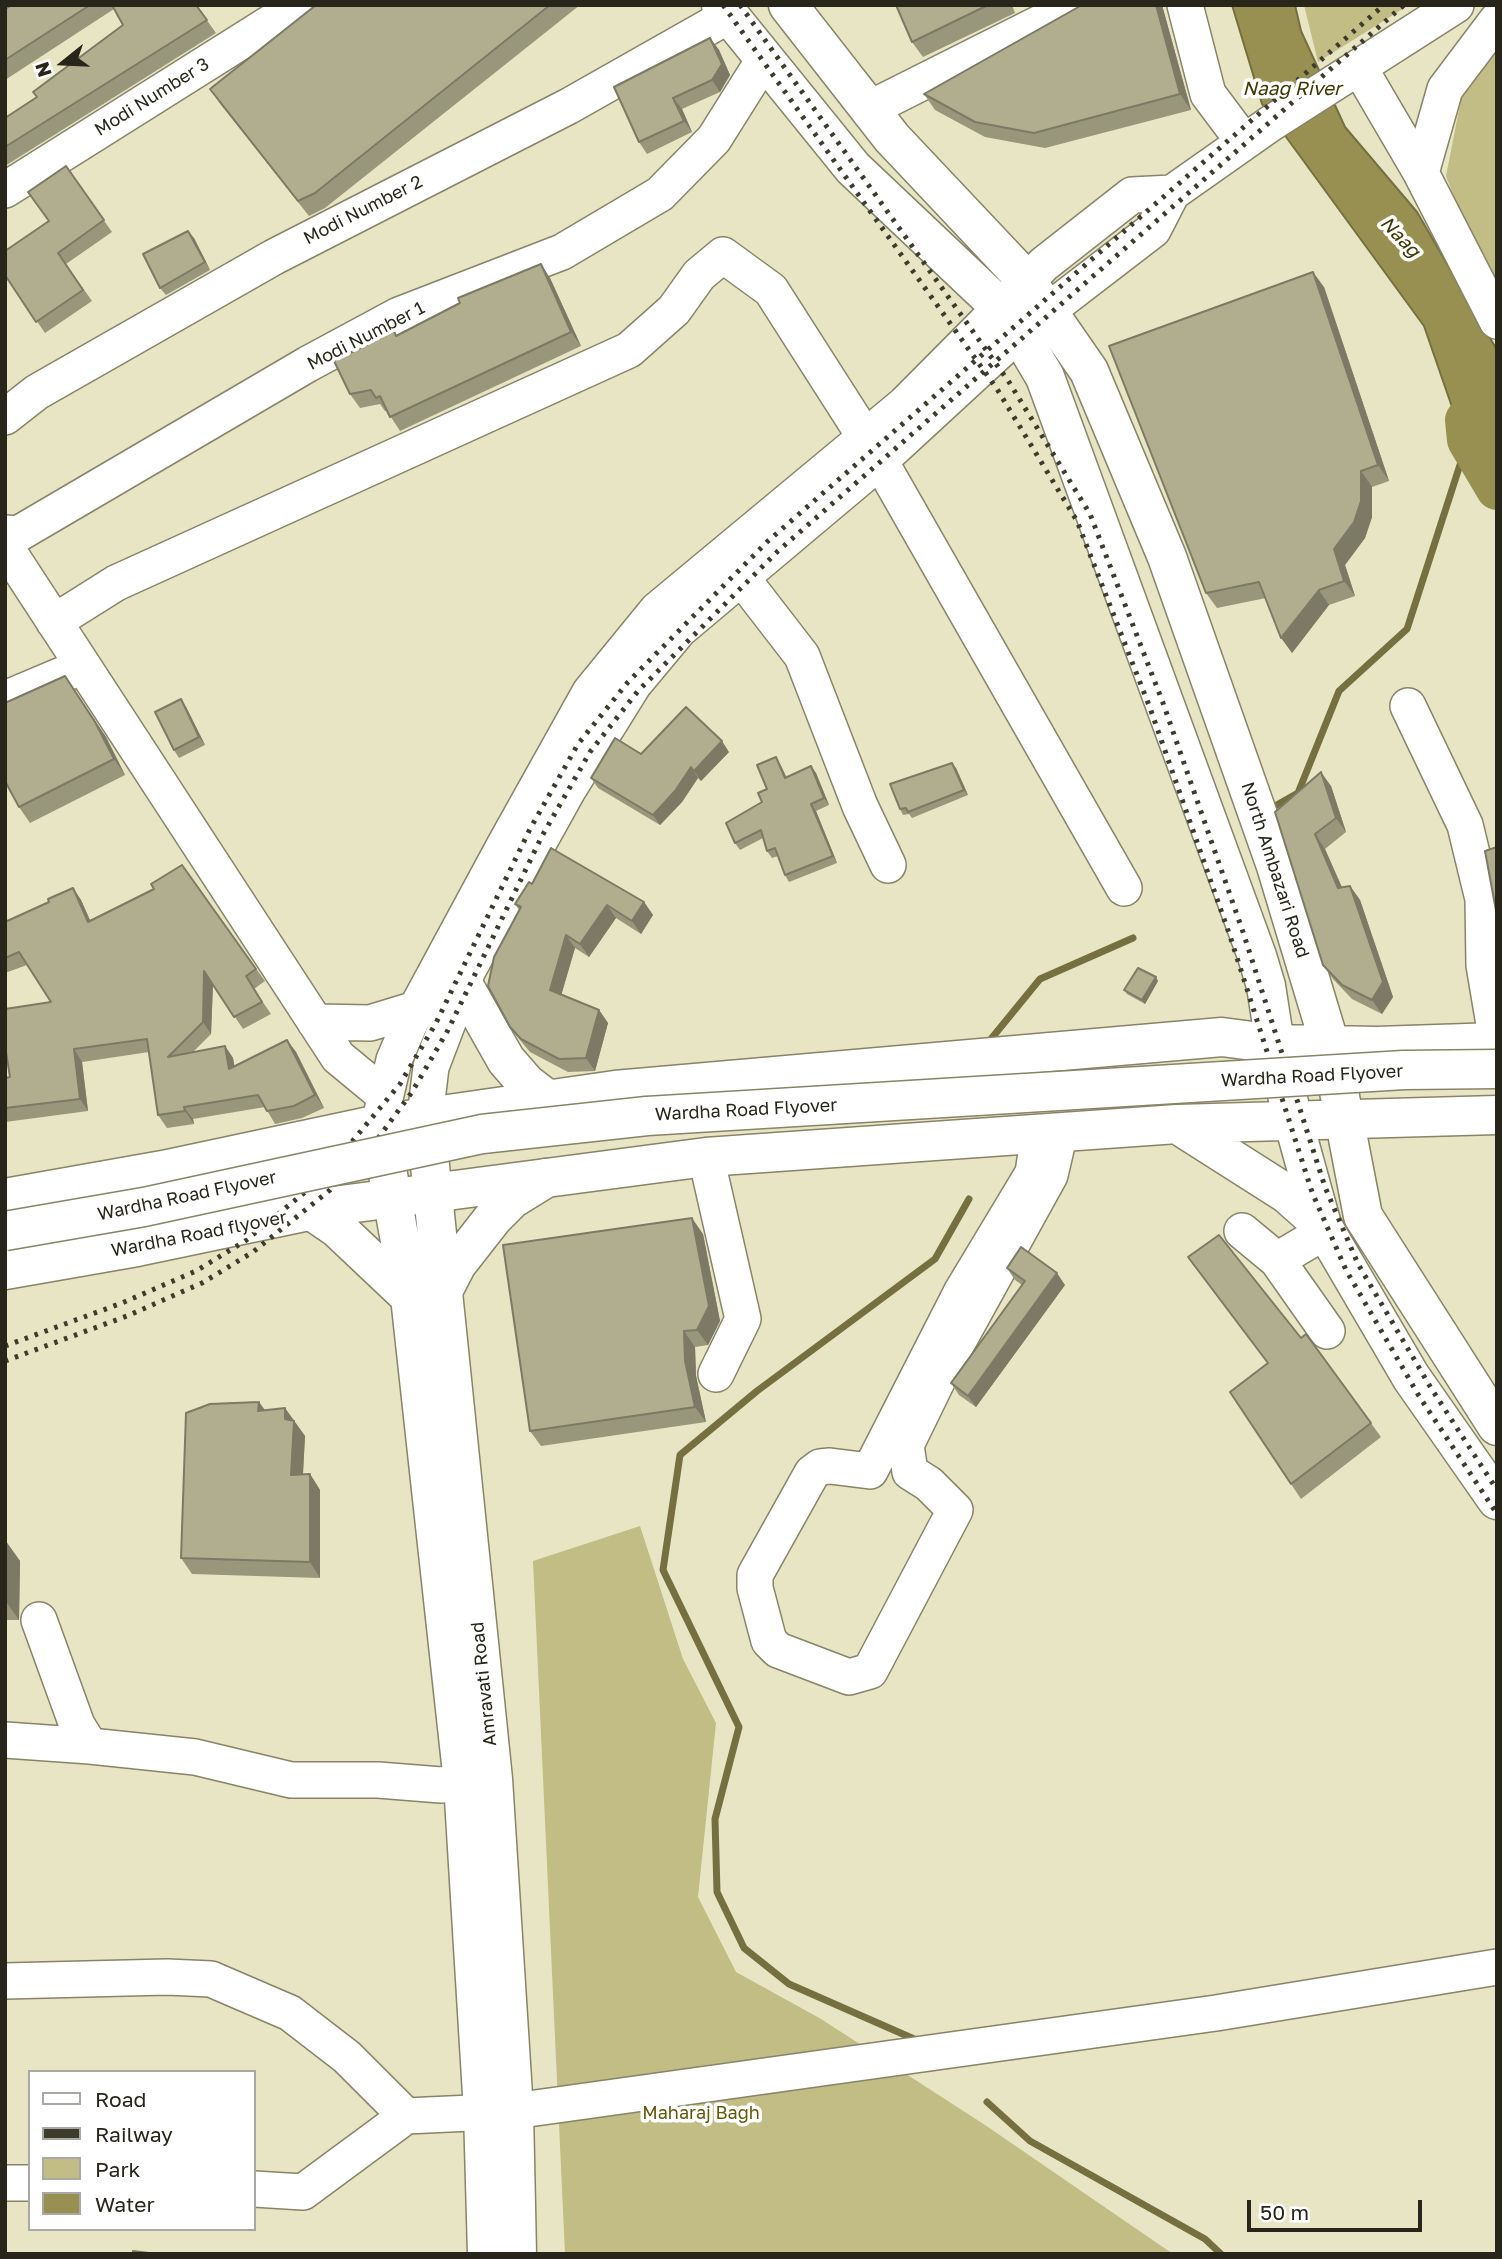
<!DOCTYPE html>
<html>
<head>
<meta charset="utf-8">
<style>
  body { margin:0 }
  #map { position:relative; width:1502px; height:2259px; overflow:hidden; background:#e8e5c5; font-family:"Golos Text",sans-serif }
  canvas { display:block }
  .frame { position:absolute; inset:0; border:7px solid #28261a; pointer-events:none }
  .legend { position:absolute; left:28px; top:2070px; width:228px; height:161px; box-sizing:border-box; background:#fff; border:2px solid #a9a8a3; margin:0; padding:9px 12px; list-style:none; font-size:21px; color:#28261a }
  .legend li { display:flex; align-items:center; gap:14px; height:35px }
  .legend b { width:35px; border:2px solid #a9a8a3 }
  .north { position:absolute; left:28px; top:28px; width:70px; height:70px; -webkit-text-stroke:5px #fff; paint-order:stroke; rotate:252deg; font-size:19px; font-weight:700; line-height:28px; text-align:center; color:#28261a }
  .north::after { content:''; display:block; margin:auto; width:24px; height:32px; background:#28261a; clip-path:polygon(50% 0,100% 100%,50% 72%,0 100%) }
  .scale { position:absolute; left:1247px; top:2200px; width:175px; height:32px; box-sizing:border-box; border:4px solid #28261a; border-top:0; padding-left:9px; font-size:21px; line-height:24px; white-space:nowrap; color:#28261a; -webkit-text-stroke:5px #fff; paint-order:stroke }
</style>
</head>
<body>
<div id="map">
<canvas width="1502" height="2259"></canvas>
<div class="frame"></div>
<ul class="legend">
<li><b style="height:9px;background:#fff"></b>Road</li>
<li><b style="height:9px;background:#3d3b2c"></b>Railway</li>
<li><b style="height:19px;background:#c2bc85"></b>Park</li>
<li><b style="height:19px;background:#979050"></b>Water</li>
</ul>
<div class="north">N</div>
<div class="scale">50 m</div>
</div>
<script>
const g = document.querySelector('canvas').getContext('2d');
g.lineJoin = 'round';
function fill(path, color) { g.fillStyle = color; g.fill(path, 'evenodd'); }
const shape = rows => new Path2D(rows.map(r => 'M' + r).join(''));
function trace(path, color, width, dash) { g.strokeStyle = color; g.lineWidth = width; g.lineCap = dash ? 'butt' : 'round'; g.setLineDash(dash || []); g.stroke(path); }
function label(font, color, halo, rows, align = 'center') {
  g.font = font + ' "Golos Text",sans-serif'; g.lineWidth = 7; g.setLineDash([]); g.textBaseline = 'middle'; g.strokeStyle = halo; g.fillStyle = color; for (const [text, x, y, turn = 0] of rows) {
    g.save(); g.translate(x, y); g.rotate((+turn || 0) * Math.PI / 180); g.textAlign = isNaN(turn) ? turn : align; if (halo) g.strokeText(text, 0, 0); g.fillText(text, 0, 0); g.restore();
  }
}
fill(shape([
  [1304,5,1409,5,1318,62],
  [1497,45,1497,295,1488,286,1446,176,1465,79],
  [640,1526,683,1659,716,1723,698,1897,736,1972,821,2019,985,2125,1173,2254,565,2254,533,1561]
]), '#c2bc85');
const water = shape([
  [1232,5,1295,5,1301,31,1345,127,1417,212,1497,350,1497,487,1461,433,1424,326,1262,104,1232,5]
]);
fill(water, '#979050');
trace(water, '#767040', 2);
trace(shape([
  [1268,810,1298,793,1339,691,1407,629,1468,440],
  [991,1039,1040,979,1133,938],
  [921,2042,789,1984,744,1948,717,1892,715,1819,739,1727,663,1570,680,1455,757,1391,935,1259,969,1199],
  [987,2102,1030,2141,1205,2239,1221,2254]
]), '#767040', 7);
trace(shape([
  [1466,420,1468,440,1497,489]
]), '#979050', 42);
const minor = shape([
  [1185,5,1208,94,1244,142],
  [1359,67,1421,173,1497,321],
  [869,109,1076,5],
  [1421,173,1445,89,1497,20],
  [5,190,299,5],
  [5,417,37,392,274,257,569,106,728,16],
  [880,461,1124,888],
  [5,533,18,534,308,364,399,315,562,252,660,194,714,139,763,61],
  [5,546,338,1057,384,1095],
  [741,577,802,656,860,806,888,865],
  [54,622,116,583,629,350,674,310,699,275,723,255,771,290,865,437],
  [5,699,83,666],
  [1408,706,1465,825,1483,899,1484,965,1497,1042],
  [315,1022,370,1023,416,1009],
  [425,1117,431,1067,468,970,568,790,634,684,679,630,880,461,1019,333,1153,230,1172,193,1270,124,1456,5],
  [379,1124,394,1060,416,1009,504,846,590,692,657,610,905,404,1044,264,1132,195,1172,193],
  [1039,1133,1033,1173,962,1291,870,1471,830,1466,820,1467,812,1473,755,1575,755,1588,769,1641,778,1650,849,1677,870,1671,955,1510,929,1484,910,1472,906,1445,944,1367,1050,1175,1060,1132],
  [706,1157,743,1319,716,1374],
  [1242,1231,1277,1260,1327,1331],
  [1277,1260,1326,1231],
  [39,1620,77,1725,90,1746,195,1757,291,1780,378,1780,441,1785,492,1779],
  [5,1740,90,1746],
  [5,1981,167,1977,211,1979,290,2013,347,2057,406,2116],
  [5,2183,30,2183],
  [254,2189,303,2192,406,2116,514,2111,1216,2013,1497,1967]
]);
const major = shape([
  [721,5,853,168,999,306,1019,333,1045,377,1257,956,1266,986,1275,1044,1293,1120,1322,1225,1411,1377,1497,1500],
  [788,5,892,138,1026,280,1089,371,1167,557,1276,866,1330,1045,1363,1216,1497,1426],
  [463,984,506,1060,526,1083,547,1099],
  [1177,1124,1287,1194,1322,1225],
  [5,1198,163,1170,379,1124,615,1090,1222,1037,1275,1044,1377,1046,1497,1042],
  [5,1270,137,1247,333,1206,706,1157,1177,1124,1497,1115]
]);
const highway = shape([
  [425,1117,493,1779,514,2111,517,2254],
  [379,1124,410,1297,463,1782,483,2111,487,2254],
  [312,1211,337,1228,410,1297],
  [443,1291,457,1264,493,1218,512,1199,546,1178]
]);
trace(minor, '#878467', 38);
trace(major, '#878467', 41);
trace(highway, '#878467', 41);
trace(minor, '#fff', 35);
trace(major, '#fff', 38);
trace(highway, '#fff', 38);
trace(shape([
  [723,5,997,389,1077,521,1150,708,1230,936,1312,1192,1346,1270,1419,1396,1497,1514],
  [740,5,1009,382,1090,514,1163,703,1243,932,1325,1187,1358,1264,1431,1388,1497,1490],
  [5,1346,122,1303,196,1271,245,1241,320,1180,400,1084,436,1023,530,829,578,744,628,682,768,541,1384,5],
  [5,1361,127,1316,202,1283,253,1252,330,1190,379,1137,412,1092,448,1030,542,836,590,752,638,691,778,551,1404,5]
]), '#3d3b2c', 5, [3.5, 7]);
const highwayBridge = shape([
  [5,1231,144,1207,482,1134,647,1116,1404,1070,1497,1069]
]);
trace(highwayBridge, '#878467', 41, []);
trace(highwayBridge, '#fff', 38);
fill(shape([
  [12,5,196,5,216,33,5,166,5,118,37,98,123,25,114,9,5,80,5,9],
  [316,5,580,5,325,208,309,216,221,105,210,89],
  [896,5,1012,5,1015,13,923,57,912,42],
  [1082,5,1162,5,1191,110,1045,148,985,137,935,110,924,94],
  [710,38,719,50,730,75,720,92,682,109,692,132,647,154,639,142],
  [66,166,112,232,66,264,92,301,45,333,5,275,49,221],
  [194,238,210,270,166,295,160,288],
  [550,278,581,346,400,431,387,411,385,411,380,404,360,408,350,394,394,331,396,335],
  [1324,287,1389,481,1372,487,1372,517,1365,538,1345,565,1355,596,1329,605,1292,653,1266,598,1217,608,1206,593],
  [75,691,106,737,125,775,30,823,19,807],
  [186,707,205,745,179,758,174,750],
  [729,752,701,781,698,778,682,802,660,825,598,788,591,778,641,754],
  [780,764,787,778,811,766,816,773,829,805,816,811,837,863,789,882,785,875,778,856,772,858,767,851,763,838,740,850,735,843,762,802],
  [956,768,968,795,912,818,909,814,903,815,900,809],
  [1331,786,1346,832,1325,849,1342,887,1350,886,1360,900,1393,997,1382,1014,1352,999,1333,979,1323,965,1275,812],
  [182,865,265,981,254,989,271,1014,243,1029,213,984,211,1034,193,1052,225,1046,233,1058,234,1066,287,1040,296,1052,324,1108,302,1118,275,1124,265,1107,193,1119,194,1124,167,1128,158,1115,149,1052,82,1062,88,1111,5,1122,5,1078,10,1077,51,1002,27,965,5,973,5,922,49,902,73,888,81,900,90,920,154,889],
  [532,884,644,902,653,915,641,934,616,918,589,957,575,948,561,995,599,1010,608,1023,595,1071,568,1072,530,1052,520,1040,510,1027,519,910,515,904],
  [1158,981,1145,1004,1127,994,1124,990],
  [703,1234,720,1321,708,1345,695,1347,696,1376,706,1422,541,1446,530,1431],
  [1188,1257,1301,1338,1306,1334,1381,1437,1301,1499,1291,1484,1268,1363],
  [1007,1268,1065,1285,976,1407,959,1395,951,1383,1022,1285,1015,1280],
  [285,1408,305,1436,303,1475,310,1474,320,1490,320,1578,192,1574,181,1558,266,1410],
  [5,1540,20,1561,19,1620,5,1620]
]), '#98967b');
fill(shape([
  [1156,5,1162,5,1191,110,1180,94],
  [710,38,719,50,730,75,720,92,712,80],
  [673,98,682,109,692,132,684,121],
  [188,231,194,238,210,270,205,262],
  [541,264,550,278,581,346,571,332],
  [1313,272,1324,287,1389,481,1378,465],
  [1361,471,1372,487,1372,517,1365,538,1345,565,1355,596,1344,581,1334,549],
  [1319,590,1329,605,1292,653,1281,638],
  [65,676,106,737,125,775,114,759],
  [181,699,186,707,205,745,199,737],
  [722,741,729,752,701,781,694,771],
  [776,757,780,764,790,785,785,778],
  [952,763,956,768,968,795,964,790],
  [811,766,816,773,829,805,824,798],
  [691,767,698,778,682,802,660,825,653,815],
  [1321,772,1331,786,1346,832,1336,818],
  [811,804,816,811,837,863,833,856],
  [1315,834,1325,849,1348,902,1338,888],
  [1350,886,1360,900,1393,997,1382,1014,1372,1000],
  [73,888,81,900,96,934,88,922],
  [644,902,653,915,641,934,632,921],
  [607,905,616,918,589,957,580,944],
  [566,935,575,948,559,1003,550,990],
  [204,971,213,983,211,1034,203,1022],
  [1156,977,1158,981,1145,1004,1142,1000],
  [599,1010,608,1023,595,1071,586,1058],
  [287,1040,296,1052,324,1108,315,1095],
  [225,1046,233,1058,237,1081,229,1069],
  [74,1049,82,1062,88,1111,80,1099],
  [184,1107,193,1119,194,1124,185,1111],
  [692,1218,703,1234,720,1321,708,1345,697,1330],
  [1057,1273,1065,1285,976,1407,968,1396],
  [684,1331,695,1347,696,1376,706,1422,695,1407,685,1361],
  [259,1402,270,1417,258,1411],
  [285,1408,305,1436,302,1490,291,1475,285,1419],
  [310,1474,320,1490,320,1578,310,1562],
  [5,1540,20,1561,19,1620,5,1600]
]), '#7c7a64');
const building = shape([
  [12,5,90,5,5,60,5,9,12,5],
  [112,5,196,5,207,20,5,147,5,118,37,97,33,92,123,25,112,5],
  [316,5,550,5,315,193,298,201,210,89,316,5],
  [896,5,988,5,912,42,896,5],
  [1082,5,1156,5,1180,94,1034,133,975,122,924,94,1082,5],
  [710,38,722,64,712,80,673,98,684,121,639,142,614,87,710,38],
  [66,166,104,220,58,253,83,290,36,322,5,275,5,251,49,221,28,192,66,166],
  [188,231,205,262,160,288,143,254,188,231],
  [541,264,571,332,390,417,380,396,376,398,371,390,350,394,334,361,394,331,396,336,460,303,458,298,541,264],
  [1313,272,1378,465,1361,471,1361,501,1354,522,1334,549,1344,581,1319,590,1281,638,1259,582,1206,593,1109,346,1313,272],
  [65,676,95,722,114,759,19,807,5,781,5,703,65,676],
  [181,699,199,737,174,750,155,712,181,699],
  [686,707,722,741,694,771,691,767,675,791,653,815,591,778,615,738,641,754,686,707],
  [776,757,785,778,811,766,824,798,811,804,833,856,785,875,775,848,767,851,761,830,735,843,726,823,762,802,758,793,767,789,757,765,776,757],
  [952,763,964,790,908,812,906,808,900,809,890,784,952,763],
  [1321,772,1336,818,1315,834,1338,888,1350,886,1383,982,1372,1000,1342,985,1323,965,1275,812,1321,772],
  [1497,847,1497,916,1485,851,1497,847],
  [551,848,644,902,632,921,607,905,580,944,566,935,550,990,599,1010,586,1058,559,1059,521,1039,510,1027,488,986,494,957,521,907,515,904,529,882,532,884,551,848],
  [182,865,256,969,246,976,262,1002,234,1017,204,971,203,1022,168,1057,225,1046,229,1069,287,1040,315,1095,294,1106,267,1111,258,1095,184,1107,185,1111,158,1115,147,1039,74,1049,80,1099,5,1108,5,1078,10,1077,5,1046,5,1009,51,1002,19,952,5,958,5,922,49,902,48,899,73,888,88,922,154,889,151,884,182,865],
  [1138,968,1156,977,1142,1000,1124,990,1138,968],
  [692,1218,709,1306,697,1330,684,1331,685,1361,695,1407,530,1431,503,1245,692,1218],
  [1219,1235,1301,1338,1306,1334,1371,1423,1291,1484,1230,1392,1268,1363,1188,1257,1219,1235],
  [1021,1247,1057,1273,968,1396,951,1383,1025,1281,1007,1268,1021,1247],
  [259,1402,258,1411,285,1408,285,1419,294,1421,291,1475,310,1474,310,1562,181,1558,186,1413,210,1404,259,1402],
  [133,2251,157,2254,133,2254,133,2251]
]);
fill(building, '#b1ae8f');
trace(building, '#7c7a64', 2);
label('18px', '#28261a', '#fff', [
  ["Modi Number 3",152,97,-32],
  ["Modi Number 2",363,210,-27],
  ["Modi Number 1",366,336,-27],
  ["North Ambazari Road",1275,870,72],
  ["Wardha Road Flyover",1312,1076,-3],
  ["Wardha Road Flyover",746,1110,-3],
  ["Wardha Road Flyover",187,1196,-12],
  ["Wardha Road flyover",199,1234,-11],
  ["Amravati Road",484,1684,-96]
]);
label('18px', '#625a09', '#fff', [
  ["Maharaj Bagh",701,2113]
]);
label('italic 19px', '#3e3801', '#fff', [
  ["Naag River",1292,89],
  ["Naag",1400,237,46]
]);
</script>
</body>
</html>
